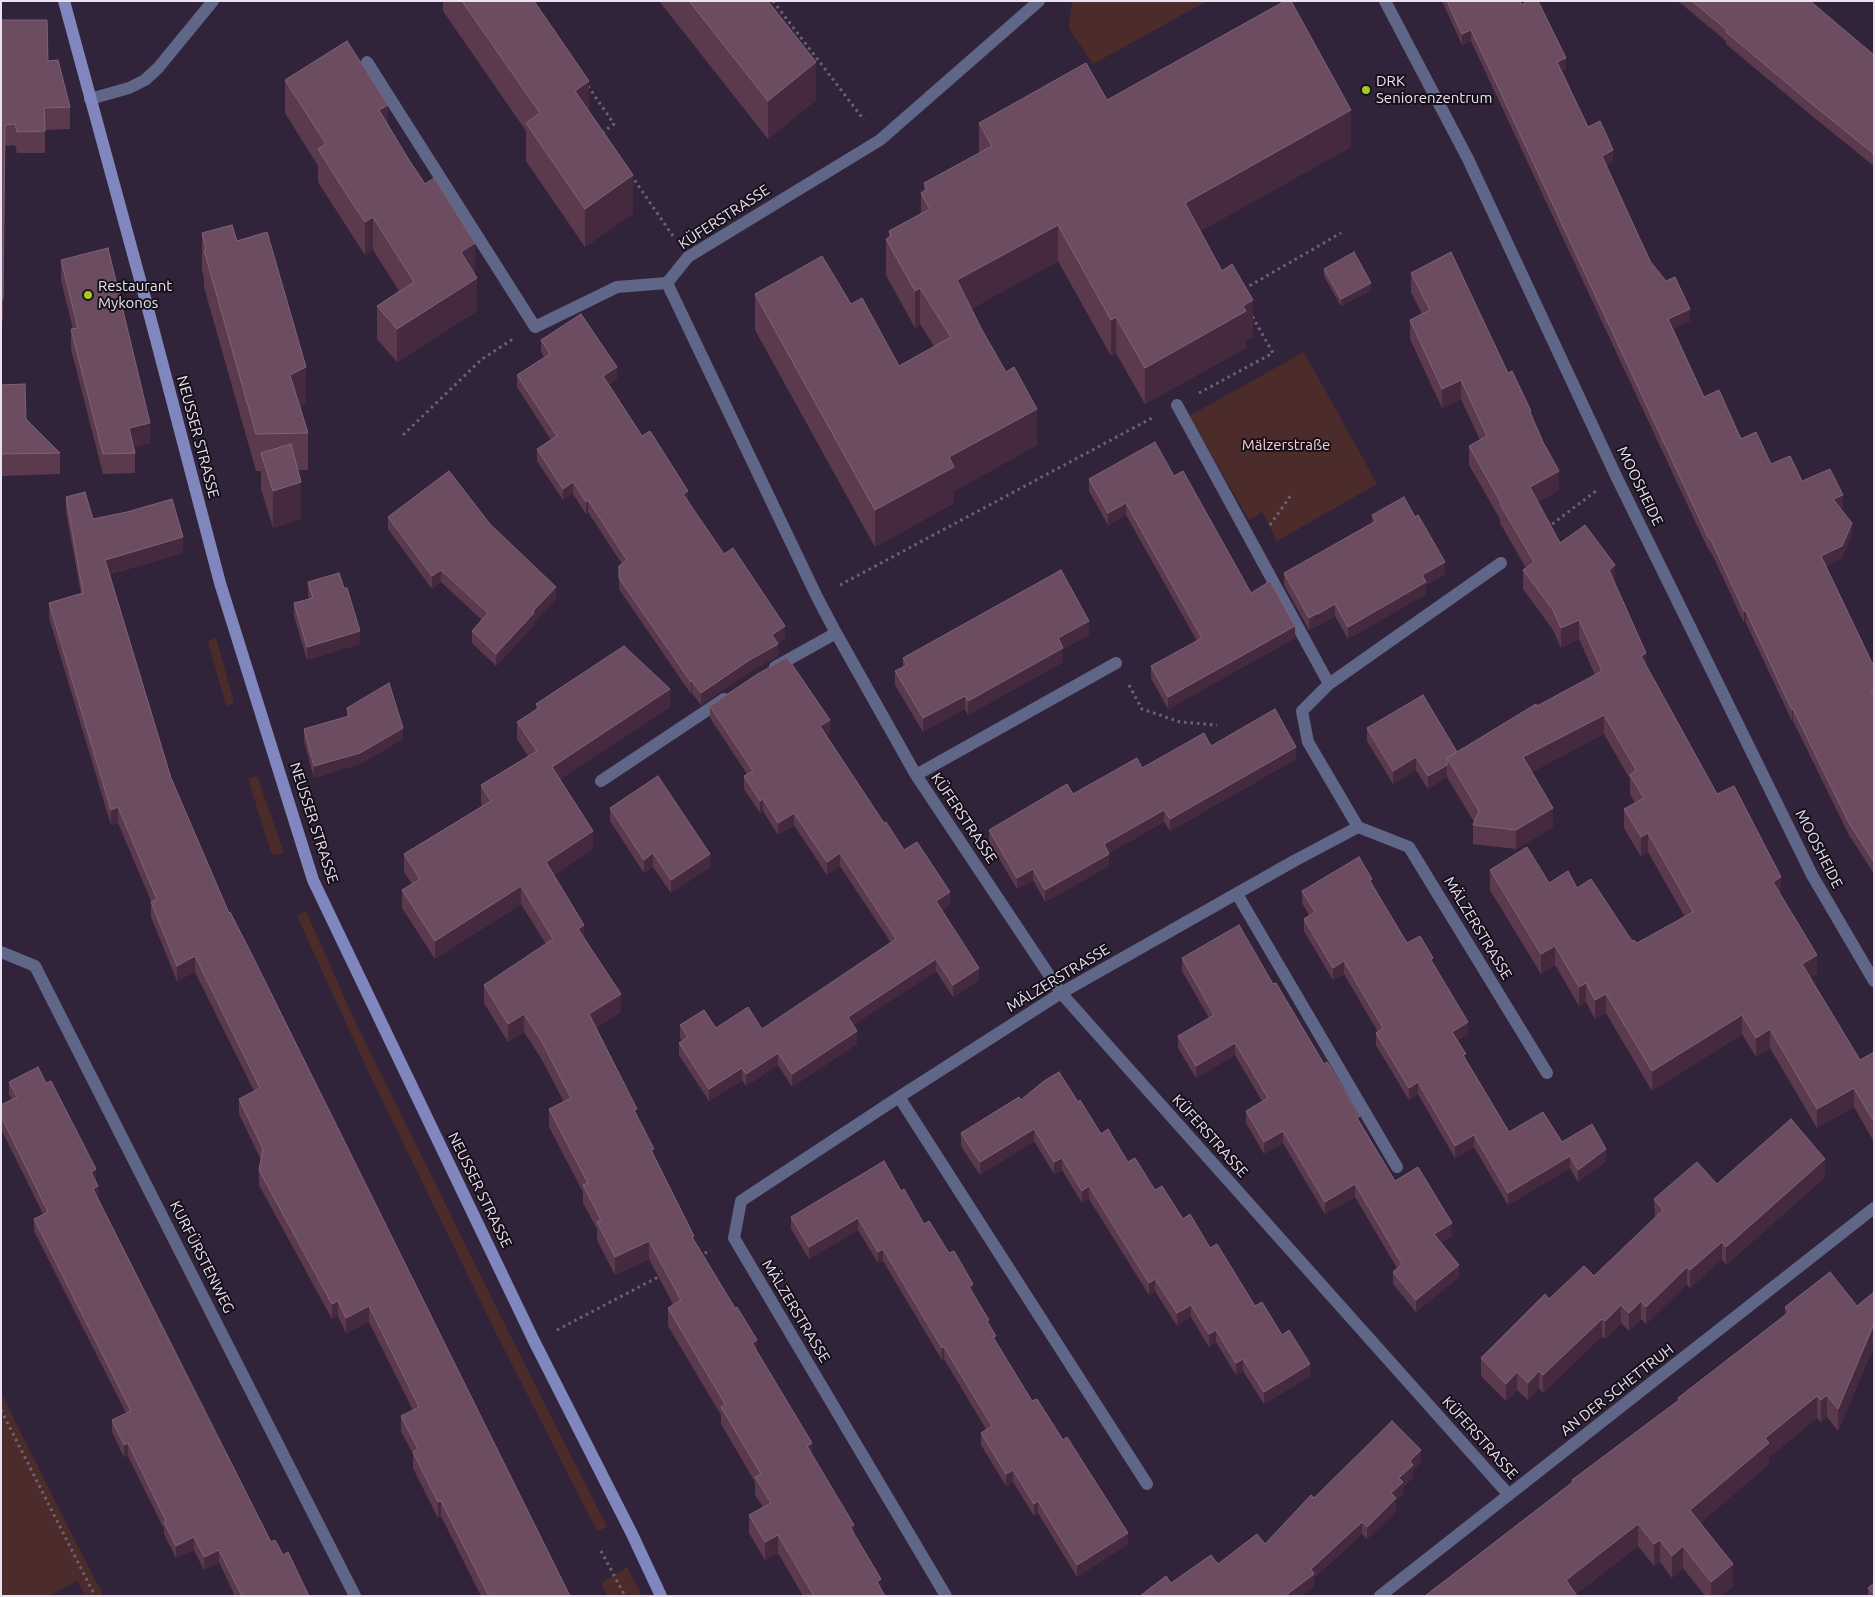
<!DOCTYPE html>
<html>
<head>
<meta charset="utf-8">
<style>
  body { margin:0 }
  #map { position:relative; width:1875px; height:1597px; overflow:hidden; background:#31243a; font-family:Ubuntu,sans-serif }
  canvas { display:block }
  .frame { position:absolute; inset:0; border:2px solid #ebe2f1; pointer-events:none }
</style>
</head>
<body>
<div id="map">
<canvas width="1875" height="1597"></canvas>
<div class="frame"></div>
</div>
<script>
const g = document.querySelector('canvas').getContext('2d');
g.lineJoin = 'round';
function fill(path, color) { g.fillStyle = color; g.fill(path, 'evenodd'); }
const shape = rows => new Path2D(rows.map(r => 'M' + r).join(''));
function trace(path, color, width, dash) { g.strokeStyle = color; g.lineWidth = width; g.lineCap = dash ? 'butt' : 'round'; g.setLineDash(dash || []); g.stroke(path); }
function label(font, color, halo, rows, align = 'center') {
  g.font = font + ' Ubuntu,sans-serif'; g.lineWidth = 4; g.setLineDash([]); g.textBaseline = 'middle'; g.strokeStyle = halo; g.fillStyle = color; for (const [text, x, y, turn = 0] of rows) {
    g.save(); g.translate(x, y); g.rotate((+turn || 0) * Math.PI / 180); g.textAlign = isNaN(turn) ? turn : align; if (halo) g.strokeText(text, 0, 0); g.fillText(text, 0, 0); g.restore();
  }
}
fill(shape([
  [1072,1,1207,1,1093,64,1069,28],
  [1304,352,1377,484,1277,541,1262,512,1249,520,1189,416],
  [216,638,234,703,226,706,208,641],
  [257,776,284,853,272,855,248,779],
  [306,911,353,1017,505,1325,607,1527,597,1531,497,1335,368,1071,297,916],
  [1,1393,72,1535,104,1596,85,1596,77,1580,51,1596,1,1596],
  [627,1567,642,1596,607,1596,601,1583]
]), '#4c2b2b');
trace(shape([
  [773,1,864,120],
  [588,86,614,124,602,133,603,135],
  [631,175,673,236],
  [1244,289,1341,233],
  [1199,393,1273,353,1251,314],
  [403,435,482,359,513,339],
  [1270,525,1291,495],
  [1547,528,1596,491],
  [840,585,1154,417],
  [1129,685,1142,709,1180,722,1217,725],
  [699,1256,711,1250],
  [557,1330,662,1275],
  [1,1410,95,1596],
  [601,1551,625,1596]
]), '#6e6376', 3, [2.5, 4]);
trace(shape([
  [1039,1,880,140,688,257,667,283,817,597,836,633,916,775,1061,993,1509,1495],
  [1385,1,1468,159,1616,476,1812,875,1874,981],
  [367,62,535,327,617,287,667,283],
  [90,99,129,88,145,80,158,68,213,1],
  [1177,405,1329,684],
  [775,667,836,633],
  [916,775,1116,663],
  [601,781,724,699],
  [1358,827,1308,742,1302,711,1329,684,1501,563],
  [1237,894,1397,1167],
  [1,952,35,966,355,1596],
  [899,1097,1147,1484],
  [946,1596,734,1238,741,1201,899,1097,1061,993,1294,861,1358,827,1409,847,1547,1073],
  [1380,1596,1874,1208]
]), '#606688', 12);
trace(shape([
  [64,1,148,309,220,583,313,880,534,1341,632,1534,661,1596]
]), '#7f87be', 12);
fill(shape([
  [443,1,534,1,589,111,633,213,585,247,526,161,526,131,443,11],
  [659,1,768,1,816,100,768,139],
  [1442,1,1520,1,1566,69,1562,71,1588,127,1613,162,1606,165,1650,261,1690,321,1673,328,1704,397,1741,439,1771,464,1802,481,1843,506,1840,508,1852,535,1842,558,1826,566,1874,667,1874,874,1849,835,1793,721,1792,721,1746,623,1744,623,1712,554,1708,549,1492,86,1471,41,1462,45],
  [1678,1,1810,1,1874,55,1874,166,1812,116,1726,44,1726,41],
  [1,20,48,61,70,107,70,129,45,130,45,153,17,153,15,145,5,146,3,321,1,321],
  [285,80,388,125,475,274,477,311,397,362,377,339,377,306,399,291,373,250,365,255,318,182,318,166,285,113],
  [1107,100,1351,147,1200,231,1253,337,1246,341,1246,348,1145,404,1116,353,1111,356,1058,261,971,309,1037,445,954,491,954,503,875,547,755,330,755,294,851,304,899,366,934,346,920,324,915,328,886,275,886,239,889,237,889,231,921,213,921,193,924,191,924,183,979,153,979,123],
  [202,233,237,241,306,404,300,407,308,433,308,470,298,470,301,519,273,528,261,489,261,471,256,471,204,287,204,278,202,270],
  [61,260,150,443,134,447,135,453,135,473,103,474,71,349,71,329,73,329,61,280],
  [1324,269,1371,290,1341,306,1324,276],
  [1411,273,1508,373,1531,416,1559,490,1538,502,1560,543,1615,583,1646,666,1717,794,1781,894,1817,974,1810,978,1860,1060,1874,1052,1874,1142,1854,1107,1817,1128,1770,1048,1756,1057,1742,1034,1652,1091,1606,1013,1595,1019,1586,1002,1579,1006,1555,965,1541,974,1490,890,1490,870,1549,883,1577,888,1632,941,1637,943,1685,917,1648,852,1641,857,1624,828,1624,809,1635,803,1630,794,1630,779,1604,734,1532,772,1553,827,1516,849,1473,844,1473,825,1474,822,1447,777,1428,789,1416,770,1393,784,1367,741,1367,728,1457,752,1537,706,1595,675,1579,639,1561,648,1553,630,1523,589,1523,570,1526,568,1500,523,1500,519,1469,465,1469,446,1480,440,1461,399,1442,408,1410,339,1410,320,1422,314,1411,292],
  [541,340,617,379,609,384,642,436,724,554,785,638,778,643,778,656,748,673,701,705,692,693,691,694,619,589,619,566,622,564,588,512,586,514,573,494,563,500,537,461,537,449,551,440,517,387,517,375,544,357,541,352],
  [1,385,26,419,60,453,60,474,1,476],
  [1174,476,1251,593,1295,638,1168,709,1151,678,1151,666,1197,641,1126,515,1108,525,1089,491,1089,479],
  [66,497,93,519,183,553,110,574,171,778,229,913,570,1596,481,1596,441,1516,438,1518,413,1468,413,1454,401,1431,401,1416,413,1410,369,1322,346,1333,338,1316,332,1319,259,1185,259,1170,261,1160,239,1114,239,1099,254,1091,195,972,177,981,151,917,151,901,118,823,111,825,49,618,49,603,81,594,66,512],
  [1372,515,1445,574,1426,585,1426,594,1348,639,1335,616,1318,626,1318,625,1309,630,1284,585,1284,573,1372,523],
  [388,517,490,524,556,599,534,622,534,625,496,666,472,643,472,631,482,620,441,582,432,589,388,529],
  [308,582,360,644,307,660,294,616,294,603,309,599,308,595],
  [1089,635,1063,649,1063,662,968,715,965,709,923,732,895,685,895,671,903,667,903,658],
  [536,704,670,707,560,779,593,849,554,875,621,1012,596,1028,637,1116,654,1155,694,1240,757,1351,854,1534,885,1596,803,1596,778,1553,765,1560,749,1533,749,1515,763,1507,755,1495,755,1482,721,1424,721,1415,668,1326,668,1308,673,1304,649,1259,615,1275,597,1240,597,1229,583,1203,583,1192,549,1127,549,1109,564,1102,542,1060,524,1032,508,1042,484,1003,484,985,546,944,521,904,435,959,402,908,402,890,412,884,404,872,404,854,482,806,481,803,481,785,528,756,517,739,517,722,536,709],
  [710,706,830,732,826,735,884,823,904,850,950,904,942,910,979,980,953,997,936,971,853,1025,857,1044,792,1087,778,1065,746,1086,742,1080,709,1101,679,1055,679,1043,682,1041,680,1037,680,1025,716,1028,762,1029,891,943,840,866,827,875,794,825,778,835,763,811,760,813,744,789,744,776,747,774,710,718],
  [347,708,403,739,360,764,314,778,304,741,304,729,347,717],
  [1211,746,1296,759,1170,831,1164,822,1134,839,1108,853,1109,866,1045,902,1033,880,1017,889,989,841,989,830,1073,794,1142,768],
  [610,808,710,867,671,893,653,867,644,873,610,821],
  [1372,885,1407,943,1433,964,1468,1034,1458,1040,1466,1060,1509,1132,1562,1142,1606,1161,1578,1182,1570,1168,1508,1205,1474,1147,1455,1158,1418,1094,1409,1100,1376,1045,1376,1033,1378,1032,1344,974,1333,980,1304,931,1304,919,1309,915,1302,903,1302,891],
  [1182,958,1273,984,1360,1122,1395,1181,1452,1236,1441,1242,1459,1277,1416,1312,1393,1284,1393,1272,1397,1268,1355,1197,1325,1214,1283,1143,1264,1154,1246,1123,1246,1111,1262,1101,1235,1055,1196,1078,1178,1048,1178,1036,1209,1018,1182,971],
  [9,1082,95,1182,98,1198,271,1542,283,1555,309,1596,235,1596,219,1562,204,1570,194,1550,176,1558,164,1534,164,1529,128,1456,124,1457,112,1432,112,1420,126,1413,34,1231,34,1219,43,1214,1,1129,1,1105,12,1100,9,1094],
  [1021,1100,1078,1102,1101,1134,1210,1248,1255,1306,1282,1335,1310,1376,1264,1404,1243,1371,1236,1375,1216,1342,1209,1347,1191,1317,1177,1326,1155,1291,1149,1295,1089,1199,1082,1203,1062,1170,1054,1174,1034,1141,980,1175,961,1146,961,1133],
  [1825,1177,1726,1265,1722,1259,1690,1288,1687,1284,1646,1324,1641,1319,1629,1331,1621,1323,1605,1339,1602,1336,1543,1393,1539,1388,1528,1400,1517,1390,1506,1401,1481,1376,1481,1358,1549,1299,1594,1276,1655,1218,1654,1199,1717,1184],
  [901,1191,973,1295,989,1324,996,1342,1032,1401,1128,1544,1077,1577,1038,1513,1034,1516,1013,1482,1006,1486,981,1445,981,1433,986,1429,944,1359,942,1360,883,1261,878,1263,858,1230,809,1259,791,1229,791,1217],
  [1874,1292,1874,1346,1838,1431,1827,1417,1821,1422,1817,1418,1769,1457,1769,1464,1700,1523,1733,1586,1721,1596,1705,1596,1683,1568,1672,1578,1660,1562,1654,1566,1638,1546,1576,1594,1425,1596,1572,1482,1572,1480,1678,1401,1678,1398,1785,1315,1785,1307,1857,1306],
  [1421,1462,1413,1470,1413,1477,1403,1487,1403,1494,1396,1500,1396,1511,1367,1539,1362,1534,1314,1578,1314,1586,1301,1596,1140,1596,1265,1544,1314,1498],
  [1868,1588,1874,1596,1868,1596]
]), '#5c3a4e');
fill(shape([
  [1471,30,1471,41,1462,45,1462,34],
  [1566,58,1566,69,1557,73,1557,62],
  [816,62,816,100,768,139,768,101],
  [589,81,589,119,575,91],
  [388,105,388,138,379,110],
  [1351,110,1351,147,1185,240,1185,203],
  [1613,150,1613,162,1602,167,1602,156],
  [633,175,633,213,585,247,585,209],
  [373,217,373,250,365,255,365,222],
  [1058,225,1058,261,957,317,957,280],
  [475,243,475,276,461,252],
  [477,278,477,311,397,362,397,329],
  [1371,283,1371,290,1341,306,1341,299],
  [920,288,920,324,915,328,915,291],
  [1253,300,1253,337,1246,341,1246,348,1145,404,1145,368],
  [1690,309,1690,321,1668,330,1668,319],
  [1116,317,1116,353,1111,356,1111,320],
  [306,367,306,404,290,411,290,375],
  [617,367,617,379,603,388,603,376],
  [1461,380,1461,399,1442,408,1442,389],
  [1037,409,1037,445,954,491,954,503,875,547,875,510,949,457],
  [150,423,150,443,129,448,129,428],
  [1559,471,1559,490,1530,507,1530,487],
  [301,482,301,519,273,528,273,491],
  [573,482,573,494,563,500,563,489],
  [688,491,688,503,683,494],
  [1843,495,1843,506,1833,511,1833,499],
  [588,500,588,512,586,514,586,502],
  [1126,503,1126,515,1108,525,1108,513],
  [1852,523,1852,535,1842,558,1821,568,1821,556],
  [183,537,183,553,105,575,105,560],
  [1445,562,1445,574,1426,585,1426,594,1348,639,1348,627,1422,575],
  [1615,565,1615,584,1609,570],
  [441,570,441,582,432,589,432,576],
  [556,587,556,599,534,622,534,625,496,666,496,654,533,611],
  [1335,604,1335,616,1318,626,1318,614],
  [1744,611,1746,611,1746,623,1744,623],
  [1318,613,1318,625,1309,630,1309,618],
  [1579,620,1579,639,1561,648,1561,628],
  [1089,621,1089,635,1063,649,1063,662,968,715,968,701,1058,638],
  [785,626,785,638,772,647,772,635],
  [1295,626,1295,638,1168,709,1168,697],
  [360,631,360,644,307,660,307,647],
  [778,644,778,656,748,673,701,705,701,693,748,661],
  [1646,653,1646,672,1641,656],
  [692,681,692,693,691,694,691,682],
  [670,689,670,707,552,785,552,767],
  [965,696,965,709,923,732,923,718],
  [1793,709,1793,721,1792,721,1792,710],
  [1604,715,1604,734,1523,777,1523,757],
  [830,720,830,732,820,738,820,726],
  [403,728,403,739,360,764,314,778,314,766],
  [1296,747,1296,759,1170,831,1170,819],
  [1416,757,1416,770,1393,784,1393,771],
  [1447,765,1447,777,1428,789,1428,776],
  [763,799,763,811,760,813,760,801],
  [118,807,118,823,111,825,111,810],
  [1553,808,1553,827,1516,849,1516,830],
  [1164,810,1164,822,1104,856,1104,844],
  [794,813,794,825,778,835,778,823],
  [593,831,593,849,546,880,546,862],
  [1648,833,1648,852,1641,857,1641,837],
  [653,853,653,867,644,873,644,860],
  [840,853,840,866,827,875,827,862],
  [710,854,710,867,671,893,671,880],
  [1109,854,1109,866,1045,902,1045,890],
  [1033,869,1033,880,1017,889,1017,878],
  [1781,877,1781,896,1773,882],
  [521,886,521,904,435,959,435,941],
  [950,892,950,904,936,913,936,901],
  [584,925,584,943,578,929],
  [1555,946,1555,965,1541,974,1541,954],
  [1817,955,1817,974,1802,983,1802,964],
  [195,956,195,972,177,981,177,966],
  [936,959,936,971,848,1029,848,1017],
  [1344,961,1344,974,1333,980,1333,968],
  [979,968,979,980,953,997,953,985],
  [1586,983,1586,1002,1579,1006,1579,987],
  [621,994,621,1012,589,1032,589,1014],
  [1606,994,1606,1013,1595,1019,1595,1000],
  [524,1014,524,1032,508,1042,508,1024],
  [1742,1015,1742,1034,1652,1091,1652,1071],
  [1468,1022,1468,1034,1452,1044,1452,1032],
  [1770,1029,1770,1048,1756,1057,1756,1038],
  [857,1031,857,1044,792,1087,792,1074],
  [1235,1043,1235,1055,1196,1078,1196,1066],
  [778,1053,778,1065,746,1086,746,1074],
  [742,1068,742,1080,709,1101,709,1089],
  [1418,1082,1418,1094,1409,1100,1409,1088],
  [1854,1088,1854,1107,1817,1128,1817,1109],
  [1034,1129,1034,1141,980,1175,980,1162],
  [1283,1131,1283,1143,1264,1154,1264,1142],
  [1474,1135,1474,1147,1455,1158,1455,1146],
  [1606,1149,1606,1161,1578,1182,1578,1170],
  [1570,1156,1570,1168,1508,1205,1508,1193],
  [1062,1158,1062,1170,1054,1174,1054,1162],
  [1825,1159,1825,1177,1726,1265,1726,1247],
  [96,1169,96,1182,91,1172],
  [1355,1184,1355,1197,1325,1214,1325,1202],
  [98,1186,98,1199,93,1189],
  [1089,1186,1089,1199,1082,1203,1082,1191],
  [858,1218,858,1230,809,1259,809,1247],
  [1452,1223,1452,1236,1434,1246,1434,1234],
  [649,1241,649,1259,615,1275,615,1257],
  [1722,1242,1722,1259,1690,1288,1690,1270],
  [883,1249,883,1261,878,1263,878,1252],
  [1459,1265,1459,1277,1416,1312,1416,1300],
  [1687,1267,1687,1284,1646,1324,1646,1307],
  [1155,1279,1155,1291,1149,1295,1149,1283],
  [973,1284,973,1296,969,1287],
  [338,1301,338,1316,332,1319,332,1304],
  [1641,1301,1641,1319,1629,1331,1629,1313],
  [1191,1305,1191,1317,1177,1326,1177,1313],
  [1621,1305,1621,1323,1605,1339,1605,1321],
  [369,1306,369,1322,346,1333,346,1318],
  [1602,1319,1602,1336,1543,1393,1543,1375],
  [1874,1324,1874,1346,1838,1431,1838,1409],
  [1216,1330,1216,1342,1209,1347,1209,1334],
  [757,1340,757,1358,752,1343],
  [944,1347,944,1359,942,1360,942,1348],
  [1243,1359,1243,1371,1236,1375,1236,1363],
  [1310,1364,1310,1376,1264,1404,1264,1392],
  [1539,1371,1539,1388,1528,1400,1528,1383],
  [1517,1372,1517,1390,1506,1401,1506,1384],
  [1827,1395,1827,1417,1821,1422,1821,1400],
  [1817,1396,1817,1418,1769,1457,1769,1464,1690,1532,1690,1510,1765,1438],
  [128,1443,128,1456,124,1457,124,1445],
  [812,1443,812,1461,807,1446],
  [1421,1450,1421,1462,1413,1470,1413,1477,1403,1487,1403,1494,1396,1500,1396,1511,1367,1539,1367,1527,1391,1493,1410,1461],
  [1013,1470,1013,1482,1006,1486,1006,1474],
  [441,1501,441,1516,438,1518,438,1502],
  [1038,1501,1038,1513,1034,1516,1034,1504],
  [1362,1522,1362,1534,1314,1578,1314,1586,1301,1596,1285,1596,1311,1569],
  [1638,1524,1638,1546,1573,1596,1566,1580],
  [854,1525,854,1543,850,1527],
  [1128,1533,1128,1544,1077,1577,1077,1565],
  [778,1535,778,1553,765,1560,765,1542],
  [194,1537,194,1550,176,1558,176,1546],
  [1660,1540,1660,1562,1654,1566,1654,1544],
  [1683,1546,1683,1568,1672,1578,1672,1556],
  [219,1550,219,1562,204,1570,204,1557],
  [1733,1564,1733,1586,1721,1596,1711,1596,1711,1582],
  [881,1579,881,1596,877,1582]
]), '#44293f');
const building = shape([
  [462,1,534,1,589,81,575,91,633,175,585,209,526,123,540,113,462,1],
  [689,1,768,1,816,62,768,101,689,1],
  [1285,1,1291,1,1351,110,1185,203,1222,271,1232,264,1253,300,1243,306,1246,311,1145,368,1116,317,1111,320,1058,225,957,280,982,330,1006,372,1014,367,1037,409,949,457,954,467,875,510,755,294,822,256,851,304,862,298,899,366,951,337,920,288,915,291,886,239,891,236,889,231,930,209,921,193,927,189,924,183,992,146,979,123,1086,63,1107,100,1285,1],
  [1447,1,1520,1,1521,5,1528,1,1538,1,1566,58,1557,62,1588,127,1600,121,1607,136,1613,150,1602,156,1650,261,1666,281,1675,277,1690,309,1668,319,1704,397,1719,390,1741,439,1756,432,1771,464,1790,456,1802,481,1830,469,1843,495,1833,499,1852,523,1842,546,1821,556,1874,667,1874,691,1871,692,1874,697,1874,862,1849,823,1793,709,1792,710,1746,611,1744,611,1712,542,1708,537,1492,74,1471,30,1462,34,1447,1],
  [1692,1,1810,1,1874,55,1874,154,1812,104,1726,32,1727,30,1692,1],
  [1,20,47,20,48,61,58,60,70,107,44,108,45,131,17,132,15,124,5,125,3,299,1,299,1,20],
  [347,41,388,105,379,110,409,160,425,184,434,178,475,243,461,252,477,278,397,329,377,306,414,282,373,217,365,222,349,198,318,149,326,144,285,80,347,41],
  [232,225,237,241,267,232,306,367,290,375,308,433,256,434,204,250,206,249,202,233,232,225],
  [108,248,150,423,129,428,135,453,103,454,71,329,78,328,61,260,108,248],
  [1354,252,1371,283,1341,299,1324,269,1354,252],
  [1451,252,1508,373,1512,371,1531,411,1530,412,1543,442,1559,471,1530,487,1560,543,1585,525,1615,565,1609,570,1646,653,1641,656,1717,794,1734,786,1781,877,1773,882,1817,955,1802,964,1860,1060,1874,1052,1874,1122,1854,1088,1817,1109,1770,1029,1756,1038,1742,1015,1652,1071,1606,994,1595,1000,1586,983,1579,987,1555,946,1541,954,1490,870,1527,847,1549,883,1568,871,1577,888,1591,879,1632,941,1634,940,1637,943,1693,912,1648,833,1641,837,1624,809,1644,798,1630,775,1636,770,1604,715,1523,757,1553,808,1516,830,1473,825,1479,811,1447,758,1536,704,1537,706,1602,671,1579,620,1561,628,1553,610,1523,570,1534,562,1500,504,1501,503,1469,446,1487,436,1461,380,1442,389,1410,320,1430,310,1411,273,1451,252],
  [581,314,617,367,603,376,642,436,650,431,688,491,683,494,724,554,733,548,785,626,772,635,778,644,748,661,701,693,692,681,691,682,619,578,619,566,627,560,588,500,586,502,573,482,563,489,537,449,557,436,517,375,550,354,541,340,581,314],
  [25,384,26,419,60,453,1,454,1,385,25,384],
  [1155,442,1174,476,1183,471,1251,593,1270,581,1295,626,1168,697,1151,666,1202,638,1126,503,1108,513,1089,479,1155,442],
  [291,444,301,482,273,491,261,453,291,444],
  [449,471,490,524,556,587,533,611,534,613,496,654,472,631,488,613,441,570,432,576,388,517,449,471],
  [85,492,93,519,127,512,172,499,183,537,105,560,171,778,229,913,230,912,249,949,570,1596,489,1596,441,1501,438,1502,413,1452,418,1449,401,1416,419,1407,369,1306,346,1318,338,1301,332,1304,259,1170,263,1149,239,1099,260,1088,195,956,177,966,151,902,157,899,118,807,111,810,49,603,83,593,66,497,85,492],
  [1404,497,1415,517,1418,515,1445,562,1422,575,1426,582,1348,627,1335,604,1318,614,1318,613,1309,618,1284,573,1376,521,1372,515,1404,497],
  [1061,570,1089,621,1058,638,1063,648,968,701,965,696,923,718,895,671,907,665,903,658,1061,570],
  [339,573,344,588,347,588,360,631,307,647,294,603,313,598,308,582,339,573],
  [624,646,670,689,552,767,593,831,546,862,584,925,578,929,621,994,589,1014,637,1109,634,1110,654,1149,651,1150,694,1236,692,1237,735,1308,737,1307,757,1340,752,1343,812,1443,807,1446,854,1525,850,1527,881,1579,877,1582,885,1596,814,1596,778,1535,765,1542,749,1515,771,1503,755,1477,761,1474,721,1407,725,1404,668,1308,681,1300,649,1241,615,1257,597,1222,601,1220,583,1185,588,1183,549,1109,571,1098,542,1042,524,1014,508,1024,484,985,553,939,521,886,435,941,402,890,420,879,404,854,491,801,481,785,537,751,517,722,539,708,536,704,624,646],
  [787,657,830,720,820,726,884,823,886,822,904,850,917,842,950,892,936,901,979,968,953,985,936,959,848,1017,857,1031,792,1074,778,1053,746,1074,742,1068,709,1089,679,1043,688,1037,680,1025,704,1010,716,1028,748,1007,762,1029,896,939,840,853,827,862,794,813,778,823,763,799,760,801,744,776,753,771,710,706,756,675,787,657],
  [389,683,403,728,360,753,314,766,304,729,349,716,347,708,389,683],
  [1423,695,1457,752,1447,758,1447,765,1428,776,1416,757,1393,771,1367,728,1423,695],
  [1275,709,1296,747,1170,819,1164,810,1104,844,1109,854,1045,890,1033,869,1017,878,989,830,1067,784,1073,794,1137,758,1142,768,1204,733,1211,746,1275,709],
  [658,776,710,854,671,880,653,853,644,860,610,808,658,776],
  [1359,857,1372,879,1370,881,1407,943,1420,936,1433,958,1431,960,1468,1022,1452,1032,1466,1054,1463,1055,1509,1132,1543,1112,1562,1142,1592,1124,1606,1149,1578,1170,1570,1156,1508,1193,1474,1135,1455,1146,1418,1082,1409,1088,1376,1033,1383,1028,1344,961,1333,968,1304,919,1315,912,1302,891,1359,857],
  [1239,925,1273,984,1276,983,1324,1064,1327,1062,1360,1116,1357,1118,1395,1181,1418,1167,1452,1223,1434,1234,1459,1265,1416,1300,1393,1272,1402,1264,1355,1184,1325,1202,1283,1131,1264,1142,1246,1111,1268,1098,1235,1043,1196,1066,1178,1036,1214,1015,1182,958,1239,925],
  [38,1067,46,1083,51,1081,96,1169,91,1172,98,1186,93,1189,271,1542,275,1540,283,1555,288,1552,309,1596,242,1596,219,1550,204,1557,194,1537,176,1546,164,1522,166,1521,128,1443,124,1445,112,1420,131,1411,34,1219,48,1212,1,1116,1,1105,17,1097,9,1082,38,1067],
  [1059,1072,1078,1102,1080,1100,1101,1134,1108,1129,1128,1162,1135,1158,1155,1190,1162,1186,1183,1219,1190,1214,1210,1248,1217,1244,1255,1306,1262,1302,1282,1335,1289,1330,1310,1364,1264,1392,1243,1359,1236,1363,1216,1330,1209,1334,1191,1305,1177,1313,1155,1279,1149,1283,1089,1186,1082,1191,1062,1158,1054,1162,1034,1129,980,1162,961,1133,1019,1097,1021,1100,1044,1081,1059,1072],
  [1791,1119,1825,1159,1726,1247,1722,1242,1690,1270,1687,1267,1646,1307,1641,1301,1629,1313,1621,1305,1605,1321,1602,1319,1543,1375,1539,1371,1528,1383,1517,1372,1506,1384,1481,1358,1545,1294,1549,1299,1584,1266,1594,1276,1663,1210,1654,1199,1697,1162,1717,1184,1791,1119],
  [884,1161,901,1191,904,1189,924,1224,929,1221,949,1253,954,1251,973,1284,969,1287,989,1320,987,1321,996,1336,993,1337,1032,1401,1037,1399,1063,1440,1067,1437,1128,1533,1077,1565,1038,1501,1034,1504,1013,1470,1006,1474,981,1433,992,1426,944,1347,942,1348,883,1249,878,1252,858,1218,809,1247,791,1217,884,1161],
  [1830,1272,1857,1306,1874,1292,1874,1324,1838,1409,1827,1395,1821,1400,1817,1396,1765,1438,1769,1443,1690,1510,1733,1564,1711,1582,1683,1546,1672,1556,1660,1540,1654,1544,1638,1524,1566,1580,1577,1596,1425,1596,1573,1482,1572,1480,1679,1400,1678,1398,1789,1312,1785,1307,1830,1272],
  [1392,1421,1421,1450,1410,1461,1413,1465,1399,1478,1403,1482,1391,1493,1396,1498,1367,1527,1362,1522,1311,1569,1314,1574,1285,1596,1140,1596,1166,1576,1171,1583,1211,1555,1218,1564,1257,1534,1265,1544,1311,1495,1314,1498,1392,1421],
  [1874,1583,1874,1595,1868,1588,1874,1583]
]);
fill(building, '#6b4c60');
trace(building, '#7f6376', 1);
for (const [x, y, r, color] of [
  [1366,90,5,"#a5c822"],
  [88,295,5,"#a5c822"]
]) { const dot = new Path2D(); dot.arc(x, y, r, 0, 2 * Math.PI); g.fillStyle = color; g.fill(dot); trace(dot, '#16101a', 2); }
label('15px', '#ebe2f1', '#16101a', [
  ["DRK",1376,81],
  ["Seniorenzentrum",1376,98],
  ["Restaurant",98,286],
  ["Mykonos",98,303]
], 'left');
label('15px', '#ebe2f1', '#16101a', [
  ["KÜFERSTRASSE",724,217,-33],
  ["NEUSSER STRASSE",198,437,75],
  ["MOOSHEIDE",1640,486,64],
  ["KÜFERSTRASSE",964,818,56],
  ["NEUSSER STRASSE",314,823,72],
  ["MOOSHEIDE",1819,849,63],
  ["MÄLZERSTRASSE",1478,928,59],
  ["MÄLZERSTRASSE",1058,978,-31],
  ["KÜFERSTRASSE",1210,1136,48],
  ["NEUSSER STRASSE",480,1190,64],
  ["KURFÜRSTENWEG",202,1257,63],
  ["MÄLZERSTRASSE",796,1311,59],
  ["AN DER SCHETTRUH",1617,1390,-38],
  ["KÜFERSTRASSE",1480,1438,48]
]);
label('15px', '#fdcdcc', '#16101a', [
  ["Mälzerstraße",1286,445]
]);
</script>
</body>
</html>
